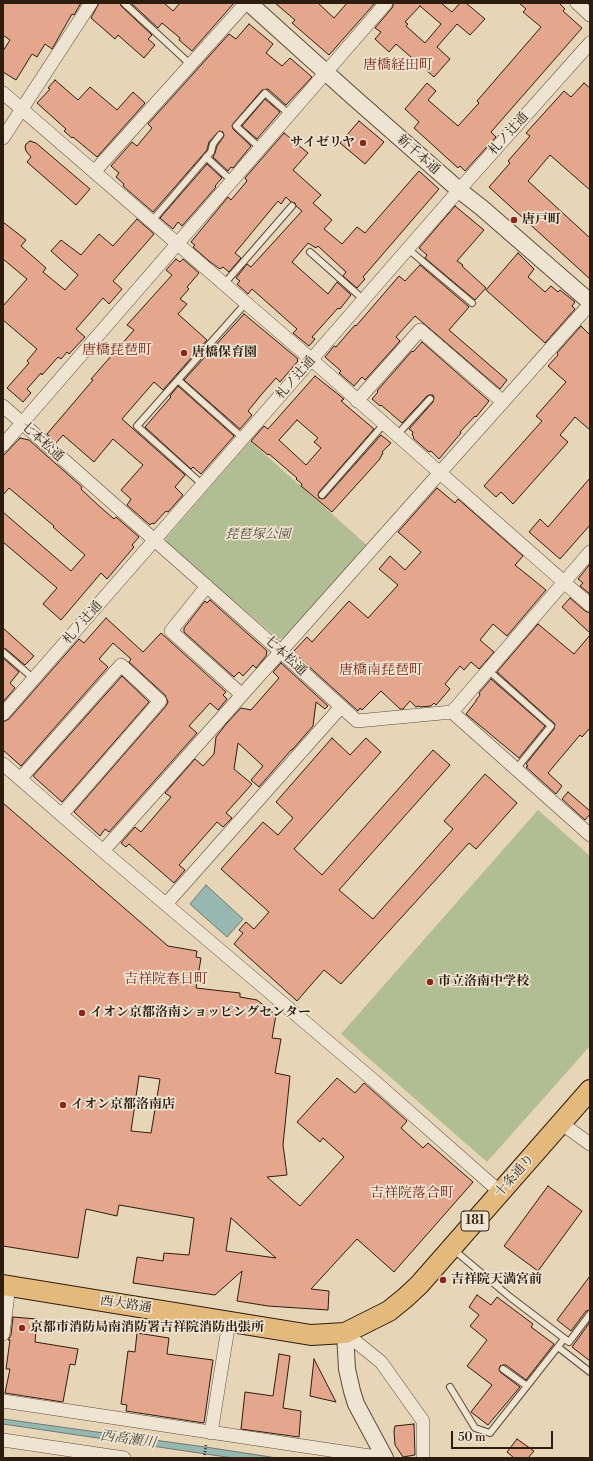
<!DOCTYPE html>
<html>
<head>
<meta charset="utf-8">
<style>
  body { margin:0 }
  #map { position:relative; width:593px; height:1461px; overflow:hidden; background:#e7d5b8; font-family:"Libre Bodoni",serif }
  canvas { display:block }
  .frame { position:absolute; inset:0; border:4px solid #2d1d0f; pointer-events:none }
  .scale { position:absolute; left:451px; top:1431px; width:102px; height:18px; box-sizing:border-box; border:2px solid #2d1d0f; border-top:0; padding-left:5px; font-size:12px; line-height:14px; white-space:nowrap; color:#2d1d0f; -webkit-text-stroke:3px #efe4d1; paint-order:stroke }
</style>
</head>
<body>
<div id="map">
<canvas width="593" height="1461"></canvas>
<div class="frame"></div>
<div class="scale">50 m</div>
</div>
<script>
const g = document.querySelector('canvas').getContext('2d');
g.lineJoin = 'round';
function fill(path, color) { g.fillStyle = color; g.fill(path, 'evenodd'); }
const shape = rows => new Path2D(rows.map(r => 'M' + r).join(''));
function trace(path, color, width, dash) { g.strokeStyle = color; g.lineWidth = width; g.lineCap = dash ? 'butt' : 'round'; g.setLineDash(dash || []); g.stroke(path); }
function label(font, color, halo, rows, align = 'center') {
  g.font = font + ' "Libre Bodoni","Noto Serif JP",serif'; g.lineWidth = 3.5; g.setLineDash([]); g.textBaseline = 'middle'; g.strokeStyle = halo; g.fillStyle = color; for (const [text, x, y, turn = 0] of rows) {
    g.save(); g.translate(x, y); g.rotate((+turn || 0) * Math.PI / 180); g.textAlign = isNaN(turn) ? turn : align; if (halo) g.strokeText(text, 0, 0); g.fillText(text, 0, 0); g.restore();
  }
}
fill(shape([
  [250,441,368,546,286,638,279,639,167,545,166,538],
  [538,810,590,856,590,1046,487,1162,341,1034]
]), '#b1be93');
const water = shape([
  [206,885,243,919,227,937,190,904,206,885],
  [3,1419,212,1448,277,1458,233,1458,3,1424,3,1419]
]);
fill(water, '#97b8b1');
trace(water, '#6d7a70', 1);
const building = shape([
  [3,3,81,3,74,15,72,14,52,49,45,44,37,57,32,54,16,80,3,72,3,51,10,40,3,35,3,3],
  [99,3,120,3,121,6,152,35,148,39,155,45,144,58,118,35,115,39,91,18,99,3],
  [131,3,164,3,173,11,180,3,234,3,192,51,179,40,180,38,162,23,158,28,131,3],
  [275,3,318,3,334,18,347,3,375,3,329,55,292,23,295,20,275,3],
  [394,3,441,3,452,12,460,3,466,3,485,19,470,35,457,24,437,47,450,59,434,77,396,44,389,52,375,39,381,32,375,28,392,8,394,3],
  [420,6,441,24,425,43,406,26,408,24,405,22,420,6],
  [519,3,559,3,565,9,563,11,582,28,491,132,496,137,465,171,460,166,458,168,414,128,419,122,405,109,427,83,436,91,428,100,458,126,479,103,477,101,541,27,523,12,526,9,519,3],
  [249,24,273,44,266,53,282,66,290,58,312,77,286,105,268,89,262,90,232,125,233,129,251,146,233,168,231,167,228,171,213,157,215,153,217,146,224,136,223,132,219,131,209,142,207,150,153,212,123,186,124,184,116,177,119,173,111,166,132,142,137,146,152,128,148,124,229,34,236,39,249,24],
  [55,80,78,100,90,87,117,110,133,92,145,103,97,157,73,137,72,138,64,131,66,129,37,103,50,89,48,88,55,80],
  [584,83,590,88,590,190,550,155,528,181,590,238,590,279,489,187,510,163,508,161,530,136,526,133,564,91,571,97,584,83],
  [265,99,280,112,257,139,242,126,265,99],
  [359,121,384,142,365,164,340,143,359,121],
  [284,133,308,153,293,170,321,195,313,203,332,220,324,229,342,244,357,227,365,233,419,171,439,189,363,277,365,279,357,288,343,276,346,272,318,246,316,248,308,243,292,262,328,294,337,282,351,295,340,309,338,308,312,337,315,339,309,346,293,333,297,329,252,289,248,294,237,284,240,281,236,278,247,264,251,267,302,211,296,206,295,203,291,202,286,197,281,204,278,201,235,253,241,258,229,272,223,267,220,269,209,261,193,247,195,245,191,242,228,197,231,200,247,181,245,178,284,133],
  [30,141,36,143,90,189,76,205,27,162,31,157,26,151,25,147,26,144,30,141],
  [207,164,222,178,215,186,216,187,182,226,178,222,173,229,160,218,207,164],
  [455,206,484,230,457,261,463,265,462,266,486,288,475,300,425,258,427,255,419,248,455,206],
  [137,219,154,234,113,281,122,289,109,304,103,298,76,329,85,337,69,354,67,352,61,359,58,357,42,375,41,373,27,389,31,393,23,402,7,388,29,363,27,361,37,349,3,320,3,306,27,279,3,259,3,222,26,240,21,246,46,268,43,272,65,290,78,275,51,251,61,240,81,255,99,234,113,246,137,219],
  [518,253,534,269,528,277,545,292,551,286,558,292,560,290,575,302,572,306,575,309,545,343,486,290,518,253],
  [176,259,180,262,183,259,199,273,187,287,189,289,180,299,187,304,178,314,207,340,163,390,154,382,122,419,185,475,175,487,183,495,168,512,166,511,154,524,152,523,150,525,127,505,131,499,121,490,143,465,113,439,94,462,63,435,56,443,47,434,93,380,91,379,134,330,127,325,172,275,166,270,176,259],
  [420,265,469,307,449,330,507,380,500,389,415,316,396,337,400,341,365,380,362,377,354,386,339,373,341,371,325,357,334,346,336,347,355,325,356,326,399,276,405,281,420,265],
  [244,314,298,359,297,360,298,361,280,382,276,378,261,395,248,411,252,415,240,429,184,380,244,314],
  [581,326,590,335,590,430,575,417,560,435,568,442,513,504,501,492,496,497,484,486,542,421,536,416,566,382,548,366,558,355,557,353,581,326],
  [422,342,489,401,476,417,475,416,460,432,461,433,439,459,431,451,429,452,413,438,414,437,412,435,413,432,409,429,433,402,434,398,433,395,429,395,427,396,402,423,381,405,380,406,372,399,378,392,377,391,412,351,413,352,422,342],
  [315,376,344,399,341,401,374,429,319,492,318,495,319,498,322,499,325,498,381,435,391,443,382,452,383,453,379,460,332,512,301,486,302,484,296,479,297,478,269,454,268,455,251,441,264,426,268,429,315,376],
  [297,420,318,438,314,442,321,448,306,465,279,440,297,420],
  [178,386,234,436,201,474,193,467,191,469,145,427,171,397,170,396,178,386],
  [20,438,29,440,82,487,81,489,98,505,114,519,116,517,139,537,132,545,134,547,107,579,101,573,61,620,43,604,57,588,3,542,3,512,71,571,85,555,53,527,54,526,9,488,3,495,3,456,20,438],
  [590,478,590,525,560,559,529,532,540,519,548,527,590,478],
  [437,488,455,503,458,499,523,556,515,565,546,590,507,636,493,624,480,640,494,652,479,669,471,662,464,670,460,666,445,684,450,689,436,705,434,703,431,706,420,707,419,706,416,707,410,701,403,709,400,709,381,691,362,710,360,708,358,711,293,652,307,637,312,642,349,601,368,618,398,585,379,569,390,556,405,570,421,552,398,532,437,488],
  [590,564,590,594,580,586,583,583,578,579,590,564],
  [570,598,585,611,590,613,590,633,562,607,570,598],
  [210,600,267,651,266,656,256,668,253,665,243,676,239,672,234,677,184,632,184,628,205,601,207,603,210,600],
  [106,618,143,652,161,633,226,692,223,695,227,699,218,710,210,703,189,726,197,733,109,832,105,829,100,836,74,812,166,706,168,702,165,695,129,662,131,659,113,643,99,659,108,667,21,766,3,750,3,722,9,719,79,639,84,643,106,618],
  [538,624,574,654,590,635,590,728,582,737,580,735,548,773,562,786,556,794,526,767,528,766,526,764,554,729,555,724,497,672,538,624],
  [3,628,34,656,25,665,6,649,3,648,3,628],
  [3,658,19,672,10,683,15,688,3,702,3,658],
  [281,663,328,706,325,709,316,702,313,726,292,750,291,750,259,787,251,780,263,766,238,743,234,769,252,784,226,813,232,818,223,827,217,822,179,865,185,870,174,883,129,844,126,847,121,843,135,827,141,832,171,797,165,793,195,759,203,766,214,754,216,737,227,723,241,708,251,710,279,678,273,672,281,663],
  [122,676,149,702,62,802,33,776,122,676],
  [491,679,545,726,519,758,466,714,476,701,476,700,480,695,479,693,491,679],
  [332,738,350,755,366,738,381,752,294,849,322,875,433,750,450,765,339,890,373,919,453,829,444,821,485,774,517,803,476,849,469,843,341,984,324,970,297,1001,234,944,243,933,239,930,246,922,254,929,269,912,221,869,263,822,278,835,293,818,276,802,332,738],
  [568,792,590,811,590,814,585,820,562,799,568,792],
  [3,803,168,946,197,951,196,957,201,958,196,988,240,993,240,997,257,1000,276,1015,272,1038,281,1039,275,1073,290,1076,283,1145,287,1175,267,1177,300,1206,344,1157,323,1138,320,1142,297,1122,337,1078,355,1093,364,1083,407,1121,401,1128,423,1148,428,1143,473,1182,394,1272,357,1239,311,1289,329,1291,328,1310,268,1306,237,1301,242,1271,215,1295,133,1283,137,1257,163,1261,164,1253,189,1255,194,1218,119,1205,117,1216,86,1209,78,1258,3,1246,3,803],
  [139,1076,160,1079,151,1133,131,1131,139,1076],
  [231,1218,276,1258,226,1251,231,1218],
  [548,1186,582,1211,538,1271,504,1246,548,1186],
  [590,1276,590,1310,586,1311,571,1331,557,1320,590,1276],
  [477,1295,491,1305,497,1297,533,1324,531,1327,554,1344,526,1380,506,1365,503,1365,500,1366,499,1369,500,1372,520,1387,488,1425,471,1412,492,1385,467,1366,487,1340,470,1326,479,1315,469,1307,477,1295],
  [13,1317,37,1319,35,1342,78,1349,75,1365,70,1364,63,1402,5,1393,10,1369,6,1369,10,1340,8,1340,11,1335,13,1317],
  [590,1322,590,1361,572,1347,590,1322],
  [137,1333,169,1338,167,1354,213,1360,204,1423,126,1411,127,1405,121,1404,128,1351,135,1352,137,1333],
  [279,1354,290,1356,283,1408,301,1411,299,1437,241,1429,245,1392,273,1396,279,1354],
  [314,1359,336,1402,310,1396,314,1359],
  [414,1424,415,1455,403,1457,395,1445,394,1431,395,1426,414,1424],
  [517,1439,534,1451,528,1458,514,1458,507,1452,517,1439]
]);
fill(building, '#e4a78e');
trace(building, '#2d1d0f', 1);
const service = shape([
  [124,3,191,65],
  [260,148,236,126,265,93,289,114],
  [206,157,232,181],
  [151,222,211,152,213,144,220,135],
  [408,249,472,303],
  [310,252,364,300],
  [224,284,292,206],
  [178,380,244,439],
  [397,435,430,399],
  [203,485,137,426,246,303],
  [322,495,384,424],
  [3,652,34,679],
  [488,670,551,726,516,769],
  [454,1250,510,1297,569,1342,590,1314],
  [558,1347,590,1372],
  [503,1369,527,1386],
  [450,1387,475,1428,490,1433,564,1339]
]);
const minor = shape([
  [577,3,590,15],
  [3,93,312,360,590,605],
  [3,138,91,3],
  [94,172,246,3],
  [357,401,420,330,503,402],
  [3,406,281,652,357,721,452,712,590,835],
  [3,445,386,3],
  [207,586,171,631,242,695],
  [452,712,590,552],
  [3,714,459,190,590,43],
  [3,764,103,851,372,1079,500,1192],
  [20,779,121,665,160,701,62,814],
  [103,851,590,304],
  [166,904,340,708],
  [561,1123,590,1144],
  [345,1333,381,1362,423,1421,423,1456],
  [3,1334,9,1286],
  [3,1401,383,1458],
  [211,1433,229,1322],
  [3,1440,124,1458]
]);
const tertiary = shape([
  [249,3,351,95,459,190,482,208,590,302],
  [345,1333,347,1369,352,1391,356,1404,385,1458]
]);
const primary = shape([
  [3,1285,311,1335,345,1333,389,1311,405,1298,419,1285,590,1090]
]);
trace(service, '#5c4b39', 8);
trace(minor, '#5c4b39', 14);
trace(tertiary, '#5c4b39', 18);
trace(primary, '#2d1d0f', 22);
trace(shape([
  [204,1458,206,1445]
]), '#2d1d0f', 2.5, [1, 2]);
trace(service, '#efe4d1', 6);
trace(minor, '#efe4d1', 13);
trace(tertiary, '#efe4d1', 16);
trace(primary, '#e4ba7c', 20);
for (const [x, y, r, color] of [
  [363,143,4,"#8f2418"],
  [514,220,4,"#8f2418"],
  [184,353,4,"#8f2418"],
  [430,982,4,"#8f2418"],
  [82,1013,4,"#8f2418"],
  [63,1105,4,"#8f2418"],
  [443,1280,4,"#8f2418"],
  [22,1328,4,"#8f2418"]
]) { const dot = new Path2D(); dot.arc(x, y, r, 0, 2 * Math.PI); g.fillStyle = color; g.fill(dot); trace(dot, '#efe4d1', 1.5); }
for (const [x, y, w] of [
  [475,1221,28]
]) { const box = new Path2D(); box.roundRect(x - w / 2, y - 10, w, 20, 3); g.fillStyle = '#efe4d1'; g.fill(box); trace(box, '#2d1d0f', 1); }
label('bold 12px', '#2d1d0f', null, [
  ["181",475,1221]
]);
label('13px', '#2d1d0f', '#efe4d1', [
  ["札ノ辻通",509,134,-48],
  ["新千本通",418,155,41],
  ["札ノ辻通",296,378,-49],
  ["七本松通",42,442,42],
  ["札ノ辻通",83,623,-49],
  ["七本松通",285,656,43],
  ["十条通り",515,1176,-49],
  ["西大路通",126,1305,9]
]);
label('bold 13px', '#2d1d0f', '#efe4d1', [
  ["サイゼリヤ",355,143,"right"],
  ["唐戸町",522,220],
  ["唐橋保育園",192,353],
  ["市立洛南中学校",438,982],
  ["イオン京都洛南ショッピングセンター",90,1013],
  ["イオン京都洛南店",71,1105],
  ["吉祥院天満宮前",451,1280],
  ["京都市消防局南消防署吉祥院消防出張所",30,1328]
], 'left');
label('italic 13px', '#554d37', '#efe4d1', [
  ["琵琶塚公園",258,535]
]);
label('14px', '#7a1f14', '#efe4d1', [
  ["唐橋経田町",398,66],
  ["唐橋琵琶町",117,351],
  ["唐橋南琵琶町",381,671],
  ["吉祥院春日町",166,980],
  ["吉祥院落合町",412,1194]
]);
label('italic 14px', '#4d4c40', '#efe4d1', [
  ["西高瀬川",128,1440,8]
]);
</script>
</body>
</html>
